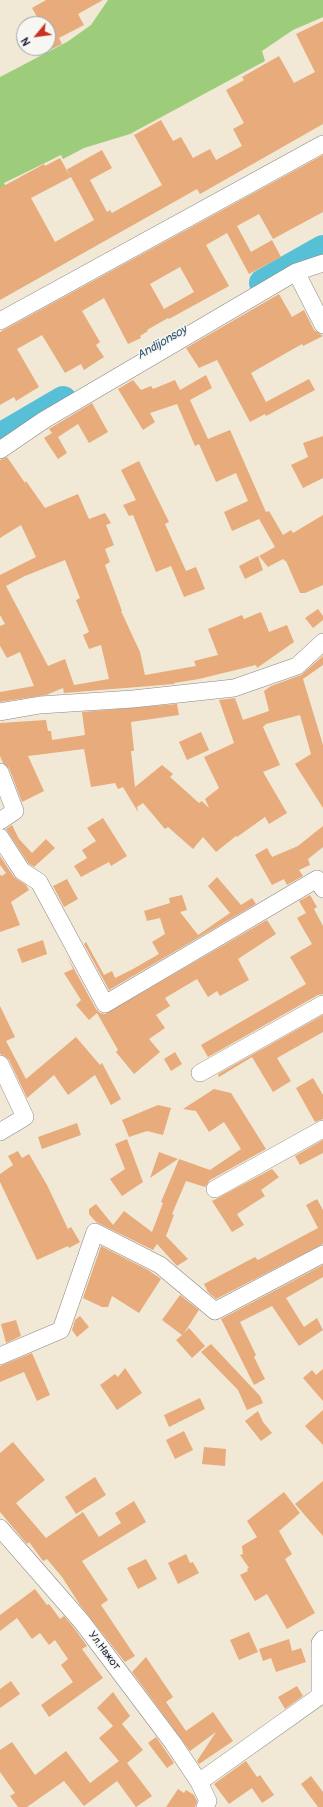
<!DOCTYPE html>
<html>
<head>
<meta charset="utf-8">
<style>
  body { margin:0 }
  #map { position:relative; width:323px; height:1807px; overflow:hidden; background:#f1e9d5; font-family:Pangolin,sans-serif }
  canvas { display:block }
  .north { position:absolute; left:16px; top:16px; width:40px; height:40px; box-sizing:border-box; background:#f6f6f2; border:1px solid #a1a1a9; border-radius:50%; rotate:241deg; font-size:11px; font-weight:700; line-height:16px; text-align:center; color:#22223b }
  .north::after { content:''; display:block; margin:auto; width:14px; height:18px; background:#c8321e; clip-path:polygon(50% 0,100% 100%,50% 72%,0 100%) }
</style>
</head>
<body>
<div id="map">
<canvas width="323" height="1807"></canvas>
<div class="north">N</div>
</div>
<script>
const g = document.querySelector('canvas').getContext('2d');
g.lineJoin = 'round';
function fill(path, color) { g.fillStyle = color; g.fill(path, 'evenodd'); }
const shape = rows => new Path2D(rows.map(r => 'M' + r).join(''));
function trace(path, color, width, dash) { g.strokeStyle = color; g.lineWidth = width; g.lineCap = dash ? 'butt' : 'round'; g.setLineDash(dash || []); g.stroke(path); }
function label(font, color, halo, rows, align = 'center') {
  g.font = font + ' Pangolin,sans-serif'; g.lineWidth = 3; g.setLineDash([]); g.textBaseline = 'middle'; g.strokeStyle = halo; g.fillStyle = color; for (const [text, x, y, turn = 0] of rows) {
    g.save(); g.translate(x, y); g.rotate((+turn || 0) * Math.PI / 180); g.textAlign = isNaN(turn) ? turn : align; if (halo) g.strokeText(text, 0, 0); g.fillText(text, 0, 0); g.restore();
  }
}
fill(shape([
  [108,0,323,0,323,17,293,30,262,51,265,61,130,134,84,148,63,159,61,155,4,183,6,187,0,190,0,77,67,42,91,25]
]), '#9dcc7b');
trace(shape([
  [263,283,323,249],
  [0,437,63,400]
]), '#58c0d6', 28);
fill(shape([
  [46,0,103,0,78,14,84,25,59,38,62,44,48,51,48,24,41,24,32,8],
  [323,21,323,124,200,194,197,189,0,300,0,188,44,164,45,166,60,158,70,176,66,170,102,150,112,168,90,180,107,212,110,210,112,213,162,185,134,135,161,120,173,141,181,137,193,158,210,149,216,160,242,146,233,129,244,123,226,90,244,80,242,77,279,56,294,83,315,72,296,34],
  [71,177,94,220,55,242,31,198],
  [323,155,323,212,273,239,259,214,237,226,251,252,272,240,281,257,249,274,227,233,206,245,229,286,169,319,168,318,147,330,148,331,140,336,141,338,128,344,104,298,82,311,100,342,96,345,104,357,84,370,81,364,65,373,42,335,17,349,39,387,16,401,14,397,0,405,0,332],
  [180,267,194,292,164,309,150,284],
  [279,294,292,317,304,310,314,330,323,336,303,346,302,344,251,373,266,402,309,379,315,390,266,416,265,414,250,422,217,360,199,368,186,348],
  [206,375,212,388,190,400,208,439,230,430,266,512,269,511,283,535,291,530,293,533,323,515,323,585,305,593,300,593,286,561,285,561,283,559,268,567,259,556,275,547,259,519,232,531,224,512,248,501,236,473,216,482,199,444,195,446,177,404,150,413,155,422,143,430,118,389,133,380,141,390,151,386,153,389,175,380,180,390],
  [92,403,108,432,89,443,78,424,58,437,67,453,58,459,44,438,52,433,49,429],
  [323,436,323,478,303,488,291,465,308,457,303,443],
  [7,457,25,483,26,481,45,508,78,494,89,519,105,513,111,523,106,525,114,545,105,549,110,562,105,565,122,611,121,611,140,652,145,675,196,666,194,661,218,655,208,629,242,615,244,619,261,612,269,632,287,625,294,642,257,668,256,665,199,679,174,683,174,684,64,693,63,688,46,695,0,702,0,692,34,686,20,652,7,658,0,646,0,626,5,624,0,615,0,575,36,557,21,525,0,538,0,460],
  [65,560,80,598,76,600,89,632,83,635,89,649,101,645,109,679,74,685,65,659,48,666,6,586,25,576],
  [139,461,169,522,165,524,186,571,196,567,205,589,184,597,171,566,156,572,133,515,129,516,123,505,136,500,121,470],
  [258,556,263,570,245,579,239,566],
  [318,609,323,616,323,620,313,628,305,618],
  [323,656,323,665,303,679,323,745,323,808,295,764,311,754,300,715,266,724,263,727,280,765,263,772,287,813,269,824,265,817,237,837,236,836,216,852,203,837,193,849,168,827,165,829,143,803,137,807,138,812,123,787,118,789,115,783,91,787,84,749,28,756,44,791,22,802,9,768,3,763,0,756,0,723,46,720,48,731,51,731,52,740,85,735,82,712,177,704,179,715,131,722,134,751,131,751,135,787,162,765,173,774,170,777,199,803,202,801,209,808,205,799,219,788,204,757,234,743,219,700,235,698,243,720,269,711,264,691,271,686,301,675],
  [201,732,209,750,187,760,179,742],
  [103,818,127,856,111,866,109,862,81,877,74,866,87,858,82,850,96,841,87,828],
  [12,825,19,839,32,853,46,839,55,848,34,867,29,864,6,829],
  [323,826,323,847,308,859,310,865,299,870,303,876,287,885,284,879,272,885,255,855,267,848,272,857,298,846],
  [0,856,14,877,26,885,29,890,11,902,20,925,0,932,0,875,2,876,6,873,0,865],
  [217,877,241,905,252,898,256,904,109,990,84,944,86,942,104,975,112,971,115,978,133,969,159,954,152,942,165,934,160,918,147,921,144,911,170,903,169,898,182,895,187,910,180,912,198,935,230,913,208,886],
  [67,879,78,899,64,907,53,886],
  [310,895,317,907,314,909,323,926,323,994,318,995,208,1057,201,1045,306,984,290,957,312,944,297,918,306,913,299,901],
  [267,920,276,934,238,959,249,980,220,996,217,991,208,997,197,979,165,998,170,1006,156,1015,165,1028,149,1039,160,1052,134,1074,116,1052,118,1050,97,1013,89,1020,76,1005,81,1000,64,973,73,969,67,956,96,1009,100,1013,105,1014],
  [43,940,47,954,22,963,17,949],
  [0,1006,15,1037,6,1041,26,1079,76,1037,100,1065,102,1063,121,1099,111,1105,95,1075,68,1095,54,1075,27,1098,9,1060,5,1056,0,1054],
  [323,1015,323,1032,277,1058,291,1081,273,1092,252,1057,219,1077,218,1074],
  [175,1052,182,1064,171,1071,164,1059],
  [313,1078,323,1095,323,1119,315,1122,296,1088],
  [214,1089,231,1093,266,1149,210,1180,205,1187,186,1181,172,1214,174,1215,166,1236,188,1259,177,1266,157,1244,153,1250,96,1222,89,1214,89,1209,96,1204,113,1225,124,1211,152,1232,163,1203,161,1202,179,1159,210,1170,241,1149,224,1122,209,1132,196,1111,183,1109],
  [158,1105,171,1108,163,1135,147,1131,129,1137,122,1120],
  [77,1123,81,1135,42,1149,38,1137],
  [127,1139,143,1182,122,1196,110,1179,125,1169,115,1144],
  [323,1140,323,1153,300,1165,295,1156],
  [18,1151,22,1158,29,1154,47,1185,68,1229,71,1227,80,1242,69,1248,68,1246,37,1260,0,1182,0,1174,13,1165,8,1156],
  [159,1152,178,1159,150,1178],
  [272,1169,279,1177,261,1190,265,1196,237,1214,244,1225,232,1232,212,1201],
  [317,1199,323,1210,323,1244,216,1299,208,1292,204,1284,255,1257,258,1260,318,1228,306,1205],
  [101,1246,148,1270,161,1279,139,1313,112,1296,108,1307,102,1307,83,1298],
  [323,1265,323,1277,286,1298,304,1327,317,1318,323,1330,299,1346,272,1306,240,1322,256,1355,254,1357,265,1379,254,1385,221,1319],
  [180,1295,199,1310,184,1333,189,1328,205,1346,192,1358,176,1340,182,1335,162,1320],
  [80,1316,89,1327,77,1337,72,1330,75,1320],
  [16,1320,21,1336,6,1343,1,1324],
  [211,1344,260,1396,263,1403,247,1410,238,1390,201,1352],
  [32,1353,50,1395,37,1401,24,1372,0,1382,0,1366],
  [125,1368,142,1393,117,1410,100,1385,115,1374,118,1377],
  [323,1369,323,1401,303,1378,312,1370,316,1375],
  [200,1398,205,1409,169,1427,164,1415],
  [323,1410,323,1445,305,1426],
  [258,1411,263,1422,272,1433,261,1441,245,1421],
  [184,1431,193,1450,175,1459,166,1440],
  [13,1442,45,1480,16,1503,46,1538,83,1512,99,1537,121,1523,115,1513,134,1501,146,1522,82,1561,108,1600,101,1605,135,1656,125,1662,80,1605,62,1577,47,1559,43,1561,29,1542,27,1544,0,1512,0,1453],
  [204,1447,226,1449,225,1466,202,1464],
  [95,1477,106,1495,76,1514,65,1497],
  [323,1481,323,1536,295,1504],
  [284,1492,300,1513,279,1531,292,1554,285,1559,315,1613,287,1629,267,1594,255,1601,240,1575,248,1571,247,1569,249,1568,240,1555,243,1554,242,1546,257,1537,247,1521],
  [186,1554,190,1563,193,1562,199,1573,178,1584,168,1563],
  [146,1559,157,1579,138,1589,127,1568],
  [35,1589,47,1605,49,1604,60,1619,64,1616,74,1628,87,1646,82,1649,103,1678,49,1717,41,1705,73,1682,61,1665,68,1659,55,1640,49,1645,40,1633,32,1639,17,1618,0,1631,0,1615],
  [249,1632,258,1652,239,1660,230,1640],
  [289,1639,292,1651,301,1648,306,1662,276,1672,271,1658,263,1661,259,1649],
  [146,1657,173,1697,166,1702,186,1731,213,1712,233,1741,199,1764,197,1761,216,1732,190,1751,132,1672],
  [11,1681,20,1694,0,1708,0,1689],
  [297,1686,303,1696,285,1709,278,1697],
  [113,1692,130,1716,122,1724,143,1750,127,1763,152,1796,136,1807,117,1781,84,1806,64,1781,27,1807,18,1807,10,1796,15,1793,0,1772,0,1750,12,1742,35,1775,66,1751,90,1783,119,1761,99,1738,113,1726,97,1708],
  [156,1737,174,1763,167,1768,148,1743],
  [246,1761,257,1777,260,1775,274,1795,262,1803,252,1788,229,1804,214,1784],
  [311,1776,323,1792,323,1807,318,1807,301,1784],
  [178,1789,184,1793,186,1790,194,1795,197,1801,195,1807,166,1807]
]), '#e8ab7b');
const minor = shape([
  [296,272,323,325],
  [0,321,323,144],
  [0,450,44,420,296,272,323,263],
  [0,712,40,705,133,699,234,688,297,666,323,642],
  [0,772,15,811,0,821],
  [0,837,22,871,39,882,105,1004,317,879,323,889],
  [0,1064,25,1117,0,1132],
  [200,1073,323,1004],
  [215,1189,323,1129],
  [0,1356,61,1330,95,1232,160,1265,215,1311,323,1254],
  [0,1528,82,1622,173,1743,199,1782],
  [205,1807,208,1801,199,1782,320,1696,320,1643,323,1639]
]);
trace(minor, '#8a8688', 18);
trace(minor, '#fff', 17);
label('11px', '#22223b', '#f6f6f2', [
  ["Ул.Нажот",104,1651,53]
]);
label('italic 12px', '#355971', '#f6f6f2', [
  ["Andijonsoy",162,343,-30]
]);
</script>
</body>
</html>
